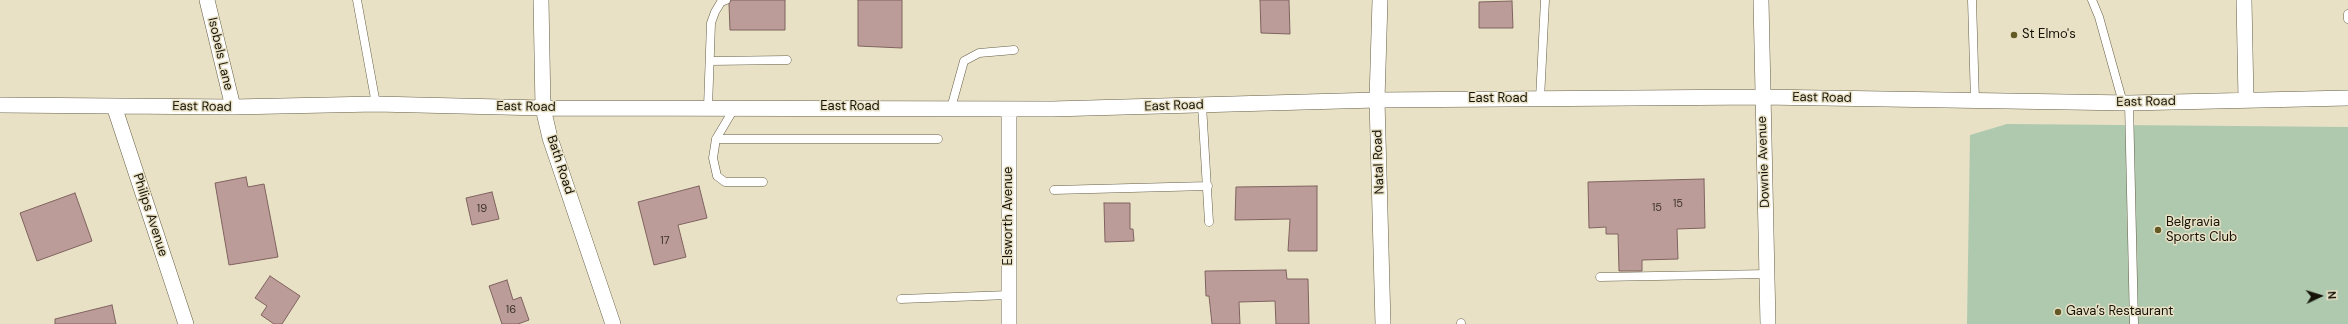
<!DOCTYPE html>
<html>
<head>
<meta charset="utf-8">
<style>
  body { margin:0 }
  #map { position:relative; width:2348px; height:324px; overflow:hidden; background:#e9e1c5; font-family:"DM Sans",sans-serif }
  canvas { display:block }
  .north { position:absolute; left:2300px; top:276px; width:40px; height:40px; -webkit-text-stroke:3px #e9e1c5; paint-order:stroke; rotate:86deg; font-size:11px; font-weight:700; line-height:16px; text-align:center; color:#151208 }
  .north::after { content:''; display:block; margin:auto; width:14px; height:18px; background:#151208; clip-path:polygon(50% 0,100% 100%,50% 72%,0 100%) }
</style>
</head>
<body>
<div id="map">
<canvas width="2348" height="324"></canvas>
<div class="north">N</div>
</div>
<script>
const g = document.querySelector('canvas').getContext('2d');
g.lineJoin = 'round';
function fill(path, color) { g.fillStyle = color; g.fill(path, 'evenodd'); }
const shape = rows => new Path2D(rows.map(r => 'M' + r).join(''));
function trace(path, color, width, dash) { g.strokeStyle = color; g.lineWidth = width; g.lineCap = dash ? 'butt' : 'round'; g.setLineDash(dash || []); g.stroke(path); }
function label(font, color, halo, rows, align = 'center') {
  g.font = font + ' "DM Sans",sans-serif'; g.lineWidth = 3; g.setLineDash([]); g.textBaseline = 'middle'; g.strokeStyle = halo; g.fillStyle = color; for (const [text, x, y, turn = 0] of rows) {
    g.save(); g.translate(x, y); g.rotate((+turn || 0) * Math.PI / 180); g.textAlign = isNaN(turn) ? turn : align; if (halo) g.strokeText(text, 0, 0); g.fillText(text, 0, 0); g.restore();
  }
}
fill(shape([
  [2007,124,2348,127,2348,324,1967,324,1970,135]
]), '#aec9ae');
const building = shape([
  [731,0,785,0,785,30,730,30,729,4,731,0],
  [858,0,902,0,902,48,858,46,858,0],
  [1260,0,1289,0,1290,34,1261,33,1260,0],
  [1512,1,1513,28,1479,28,1479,2,1512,1],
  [246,177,248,187,264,184,278,257,229,265,215,183,246,177],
  [1704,179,1705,228,1677,229,1678,259,1642,260,1642,271,1619,271,1618,234,1606,234,1606,227,1589,228,1588,182,1704,179],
  [699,186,707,218,678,225,686,257,654,265,638,202,699,186],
  [1317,186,1317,251,1288,251,1290,219,1235,220,1236,187,1317,186],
  [492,192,499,219,472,225,466,198,492,192],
  [75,193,92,241,37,261,20,213,75,193],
  [1104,203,1130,203,1130,229,1133,229,1134,241,1105,242,1104,203],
  [1286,270,1287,279,1308,279,1309,324,1276,324,1275,301,1239,302,1240,324,1212,324,1209,296,1206,296,1205,271,1286,270],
  [270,276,300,296,282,324,274,324,261,315,267,306,255,298,270,276],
  [507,280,513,300,521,297,529,320,518,324,502,324,489,286,507,280],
  [112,305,116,324,55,324,55,319,112,305]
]);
fill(building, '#bb9c99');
trace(building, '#7f625f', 1);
const service = shape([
  [357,0,376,104],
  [1972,0,1975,101],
  [2092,0,2099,17,2123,103],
  [2348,14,2348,19],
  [710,61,787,60],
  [1540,99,1545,0],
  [2129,103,2134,324],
  [1202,105,1209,222],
  [708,107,711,23,715,12,721,2,726,0],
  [735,107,716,139,713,158,717,176,725,182,763,182],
  [951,108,964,61,979,53,1014,50],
  [716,139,938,139],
  [1054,190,1208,186],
  [1600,277,1768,274],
  [901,299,1009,295],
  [1461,324,1461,323]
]);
const minor = shape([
  [207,0,233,107],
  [541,0,543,108,550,138,613,324],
  [1380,0,1377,100,1383,324],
  [1761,0,1768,324],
  [2244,0,2246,99],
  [0,105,233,107,376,104,543,108,1052,109,1377,100,1762,97,2129,103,2348,98],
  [114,106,186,324],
  [1009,324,1009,109]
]);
trace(service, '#665f47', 9);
trace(minor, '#665f47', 16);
trace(service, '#fff', 8);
trace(minor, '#fff', 15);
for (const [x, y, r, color] of [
  [2014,35,4,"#625925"],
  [2158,230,4,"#625925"],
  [2058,312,4,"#625925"]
]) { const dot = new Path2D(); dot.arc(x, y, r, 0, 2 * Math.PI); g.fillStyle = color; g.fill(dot); trace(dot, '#e9e1c5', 1.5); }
label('11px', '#3e342c', null, [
  ["15",1678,204],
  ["15",1657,208],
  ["19",482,209],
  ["17",665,241],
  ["16",511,310]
]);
label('13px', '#151208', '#e9e1c5', [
  ["St Elmo's",2022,35],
  ["Belgravia",2166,223],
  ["Sports Club",2166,238],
  ["Gava’s Restaurant",2066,312]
], 'left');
label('13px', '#151208', '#e9e1c5', [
  ["Isobels Lane",220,54,77],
  ["East Road",1822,98,1],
  ["East Road",1498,99],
  ["East Road",2146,102,-1],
  ["East Road",1174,106,-2],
  ["East Road",202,107,1],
  ["East Road",526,107,1],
  ["East Road",850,107],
  ["Natal Road",1379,162,-92],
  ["Downie Avenue",1764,162,-92],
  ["Bath Road",560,165,72],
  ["Philips Avenue",150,215,72],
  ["Elsworth Avenue",1009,216,-90]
]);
</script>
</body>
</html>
